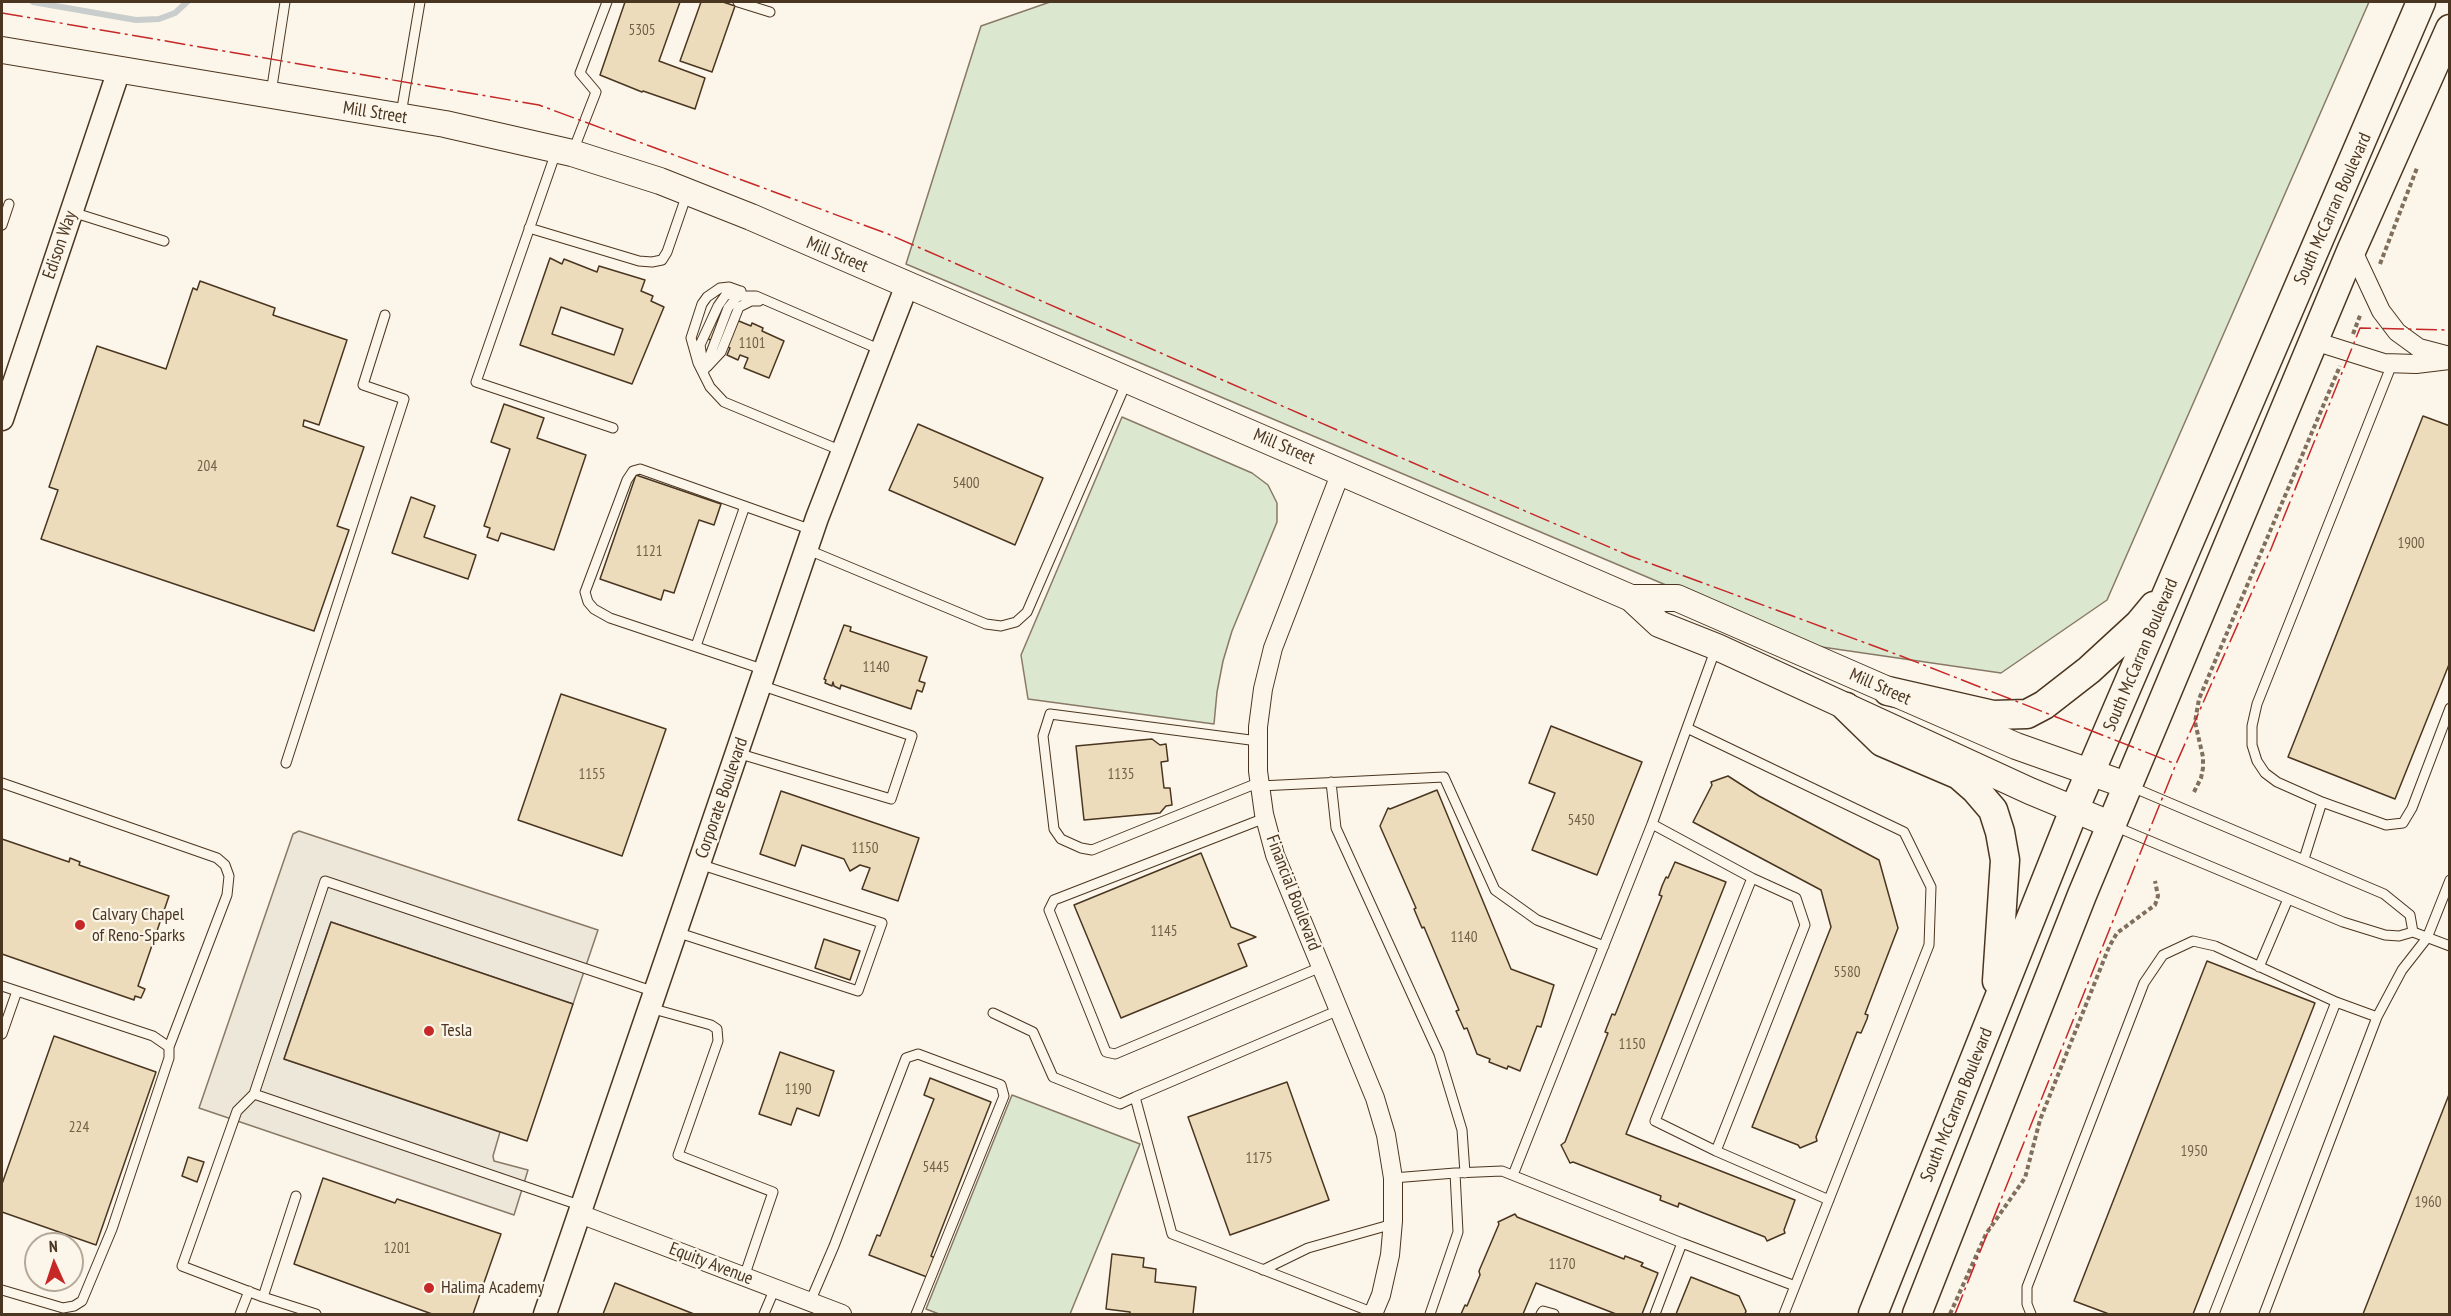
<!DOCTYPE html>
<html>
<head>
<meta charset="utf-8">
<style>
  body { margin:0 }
  #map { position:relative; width:2451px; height:1316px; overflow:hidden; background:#fbf6e9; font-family:"PT Sans Narrow",sans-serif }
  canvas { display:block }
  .frame { position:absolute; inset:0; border:3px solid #4a3520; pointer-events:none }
  .north { position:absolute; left:24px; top:1232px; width:60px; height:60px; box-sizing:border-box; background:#fbf6e9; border:2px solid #b4a999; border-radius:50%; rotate:357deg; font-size:16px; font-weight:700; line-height:24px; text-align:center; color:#4a3520 }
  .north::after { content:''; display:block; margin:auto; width:21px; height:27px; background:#c62828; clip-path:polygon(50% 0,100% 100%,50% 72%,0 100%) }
</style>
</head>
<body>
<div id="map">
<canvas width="2451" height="1316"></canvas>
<div class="frame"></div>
<div class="north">N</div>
</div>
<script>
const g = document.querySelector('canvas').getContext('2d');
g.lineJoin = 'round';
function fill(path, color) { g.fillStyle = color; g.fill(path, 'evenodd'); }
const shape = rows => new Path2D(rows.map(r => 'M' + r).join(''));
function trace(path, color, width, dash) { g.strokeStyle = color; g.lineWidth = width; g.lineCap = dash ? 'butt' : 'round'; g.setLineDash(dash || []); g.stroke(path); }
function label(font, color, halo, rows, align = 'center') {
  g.font = font + ' "PT Sans Narrow",sans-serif'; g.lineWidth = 4.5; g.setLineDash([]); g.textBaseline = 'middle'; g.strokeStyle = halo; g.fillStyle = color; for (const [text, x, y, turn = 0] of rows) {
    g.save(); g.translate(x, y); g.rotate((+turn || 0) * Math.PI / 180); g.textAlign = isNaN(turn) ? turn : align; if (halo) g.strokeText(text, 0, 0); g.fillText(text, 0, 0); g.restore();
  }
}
const green = shape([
  [1050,2,2369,2,2107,600,2001,673,1808,645,906,264,981,26,1050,2],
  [1122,417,1252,473,1268,485,1277,503,1277,522,1232,631,1223,661,1217,692,1214,724,1028,699,1021,655,1122,417],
  [1012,1095,1140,1144,1070,1314,939,1314,926,1309,1012,1095]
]);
fill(green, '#dce7d0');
trace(green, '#887966', 1.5);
const parking = shape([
  [299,831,598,930,573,1004,331,922,284,1059,500,1132,493,1156,494,1161,528,1170,514,1215,199,1108,293,834,299,831]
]);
fill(parking, '#ede7d9');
trace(parking, '#887966', 1.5);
trace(shape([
  [33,2,136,20,159,19,175,13,187,2]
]), '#c9cecd', 6);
const building = shape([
  [625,2,680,2,659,61,705,78,695,109,643,91,642,92,600,75,625,2],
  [701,2,723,2,735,6,712,72,680,61,701,2],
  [550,258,562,264,564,259,597,272,599,266,645,280,641,291,653,296,651,301,664,307,632,384,520,345,550,258],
  [561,307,623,329,614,355,552,334,561,307],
  [200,281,275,308,273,315,347,340,319,425,304,420,303,426,364,447,337,526,349,530,314,631,41,539,58,490,49,487,97,346,166,369,193,288,197,290,200,281],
  [709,317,729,317,751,326,752,323,763,328,762,331,784,341,769,378,744,368,748,358,740,355,738,360,727,355,730,348,701,336,709,317],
  [504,404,544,418,537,438,586,455,554,550,501,533,498,541,487,537,490,528,484,526,510,449,491,442,504,404],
  [2423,416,2450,426,2450,662,2395,799,2288,757,2423,416],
  [918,424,1043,478,1015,545,889,490,918,424],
  [636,475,721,504,714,525,699,520,674,593,664,590,661,600,600,579,636,475],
  [411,497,435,506,424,537,476,555,468,579,392,553,411,497],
  [844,625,851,627,850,631,927,657,919,681,925,683,922,692,917,690,911,709,841,685,840,689,834,686,833,682,832,686,825,683,826,680,824,679,844,625],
  [561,694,666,729,622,856,518,820,561,694],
  [1551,726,1642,762,1597,875,1532,850,1555,793,1529,783,1551,726],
  [1152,739,1160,745,1166,744,1168,761,1161,762,1164,788,1170,788,1172,805,1166,806,1160,813,1084,820,1076,746,1152,739],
  [1728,776,1759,796,1879,860,1898,928,1865,1014,1868,1015,1867,1019,1861,1033,1857,1032,1816,1137,1817,1141,1800,1148,1798,1145,1752,1127,1831,927,1821,890,1693,822,1712,785,1711,782,1728,776],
  [1437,790,1511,969,1554,985,1541,1027,1537,1026,1520,1071,1508,1066,1507,1069,1489,1062,1490,1059,1477,1054,1467,1028,1464,1029,1456,1011,1459,1010,1424,927,1422,928,1414,909,1416,908,1380,826,1388,808,1390,809,1437,790],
  [781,791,919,838,898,901,862,889,870,868,860,865,850,871,844,859,802,845,795,866,760,854,781,791],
  [2,839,69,862,70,858,80,862,79,865,169,896,138,986,145,989,141,998,135,996,134,1000,2,954,2,839],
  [1201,853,1231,927,1256,937,1238,944,1247,966,1121,1018,1074,905,1201,853],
  [1675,862,1726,882,1626,1134,1795,1200,1784,1230,1785,1233,1767,1241,1765,1237,1701,1212,1679,1203,1678,1207,1660,1200,1661,1196,1573,1162,1570,1163,1561,1145,1565,1142,1608,1033,1605,1032,1612,1014,1615,1015,1654,916,1662,896,1659,895,1662,886,1666,877,1668,878,1675,862],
  [331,922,573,1004,527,1141,284,1059,331,922],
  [824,939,860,951,850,980,815,968,824,939],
  [2207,961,2315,1003,2193,1314,2109,1314,2074,1301,2207,961],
  [54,1036,156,1072,96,1245,2,1212,2,1184,54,1036],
  [780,1052,834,1071,819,1116,797,1108,791,1125,759,1114,780,1052],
  [930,1078,991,1102,931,1256,935,1258,927,1277,869,1255,877,1235,880,1236,934,1099,924,1095,930,1078],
  [1287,1082,1329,1200,1230,1235,1188,1117,1287,1082],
  [2450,1092,2450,1314,2363,1314,2450,1092],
  [188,1157,204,1162,197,1182,182,1176,188,1157],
  [323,1178,395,1203,397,1199,501,1234,473,1314,432,1314,294,1264,323,1178],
  [1515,1214,1517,1217,1624,1259,1625,1256,1643,1263,1641,1266,1658,1273,1642,1314,1616,1314,1536,1283,1523,1314,1461,1314,1465,1305,1467,1306,1480,1275,1479,1271,1499,1224,1498,1222,1515,1214],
  [1112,1254,1144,1258,1143,1267,1156,1269,1155,1282,1196,1287,1193,1314,1130,1314,1130,1312,1106,1309,1112,1254],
  [1691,1277,1739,1296,1746,1311,1745,1314,1676,1314,1691,1277],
  [615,1283,694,1314,603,1314,615,1283]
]);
fill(building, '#ecdcbc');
trace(building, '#4a3520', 1.5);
const service = shape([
  [738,2,770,12],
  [271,93,285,2],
  [401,114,420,2],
  [573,151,596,92,580,73,607,2],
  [556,152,476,382,613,428],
  [72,212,164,241],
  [2,225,9,204],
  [529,228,639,261,652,262,662,260,667,252,687,194],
  [740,291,729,287,720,288,707,297,702,304,691,338,698,363,710,387,724,402,842,451],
  [703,364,700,345,718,306,725,296,733,292,741,291],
  [707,367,721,352,739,307,751,301,759,301],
  [704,371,728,308,736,298,740,296,756,296,881,350],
  [806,549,986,624,1001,626,1016,622,1027,612,1127,381],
  [696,646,745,506],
  [765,670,610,618,594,609,588,602,585,592,627,480,633,471,640,469,812,530],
  [1689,729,1904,832,1931,887,1929,945,1795,1286],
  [1258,741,1050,714,1043,736,1054,829,1061,839,1081,848,1092,850,1260,782],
  [737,753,891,799,912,736,760,685],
  [286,763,404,399,363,385,385,315],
  [1331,782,1336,828,1439,1054,1462,1130,1465,1173],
  [2,783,217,858,225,865,229,876,227,895,169,1047],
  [1260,786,1444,777,1495,890,1537,920,1604,946],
  [2132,787,2384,894,2410,915,2413,932],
  [2322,802,2277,782,2265,773,2257,761,2252,745,2252,726,2257,704,2392,364],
  [1265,818,1054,900,1049,910,1106,1052,1115,1054,1321,967],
  [1652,824,1716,648],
  [2114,826,2343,922,2385,935,2399,936,2413,932,2450,946],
  [2304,859,2322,802,2386,825,2403,823,2412,808,2450,708],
  [676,932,858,991,882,923,699,864],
  [2259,967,2288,899],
  [2,986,153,1036,169,1047,169,1058,112,1229,82,1301,74,1306,63,1308,2,1290],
  [650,1008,711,1025,717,1029,718,1041,678,1155,773,1192,744,1277],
  [1339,1010,1135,1097,1172,1234,1374,1313],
  [993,1013,1033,1032,1053,1077,1120,1104,1135,1097],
  [2,1034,17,991],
  [254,1094,237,1111,182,1266,263,1297],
  [1716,1151,1829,1200],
  [1455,1173,1502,1171,1682,1243,1655,1314],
  [1513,1175,1652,824,1752,878,1655,1121,1716,1151,1805,925,1796,898,1752,878],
  [1393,1178,1455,1173,1458,1232,1430,1314],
  [296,1196,263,1297,316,1314],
  [582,1206,254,1094,325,881,655,992],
  [1682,1243,1795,1286,1784,1314],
  [1263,1270,1308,1248,1393,1224],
  [810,1302,834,1246,906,1058,918,1054,1001,1085,1004,1096,916,1314],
  [240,1314,249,1291],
  [764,1314,775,1288],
  [1541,1314,1543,1311,1554,1314],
  [2031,1314,2027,1304,2027,1287,2144,983,2163,955,2193,941,2215,946,2336,1002,2377,1017],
  [2214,1314,2336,1002],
  [2264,1314,2377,1017,2402,970,2427,938,2450,880]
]);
const minor = shape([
  [2352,249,2381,311,2397,332,2419,348,2450,356],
  [2314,341,2384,363,2416,364,2449,360],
  [1341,472,1273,648,1263,689,1258,727,1258,771,1264,814,1275,855,1375,1098,1386,1135,1393,1178,1393,1221,1390,1255,1381,1295,1373,1314],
  [580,1214,842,1314]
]);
const tertiary = shape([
  [2,419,119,70],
  [545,1314,817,518,907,285]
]);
const secondary = shape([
  [2,50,445,124,572,153,660,181,751,217,1631,598,1659,624,1717,647,2030,791,2112,825],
  [1631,598,1677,598,2016,746,2129,786]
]);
const primary = shape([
  [1888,691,1993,715,2027,714,2044,705,2089,670,2139,624,2154,606],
  [1846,707,1882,742,1959,775,1975,789,1993,810,2000,832,2005,860,1997,981],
  [1873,1314,2074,810,2421,2],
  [1917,1314,2082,895,2352,249,2450,29]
]);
trace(service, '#4a3520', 11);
trace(minor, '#4a3520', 20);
trace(tertiary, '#4a3520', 25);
trace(secondary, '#4a3520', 28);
trace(primary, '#4a3520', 31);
trace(shape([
  [2380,264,2417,168],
  [2353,334,2361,313],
  [2194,792,2201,778,2203,768,2203,757,2195,722,2199,699,2340,366],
  [1950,1314,1986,1234,2025,1178,2040,1120,2109,947,2117,933,2155,905,2158,896,2155,881]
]), '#7f6f5c', 4, [4.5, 3]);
trace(service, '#fbf6e9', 9);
trace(minor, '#fbf6e9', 18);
trace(tertiary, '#fbf6e9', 22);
trace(secondary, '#fbf6e9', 26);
trace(primary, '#fbf6e9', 28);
trace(shape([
  [2,13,539,105,888,234,1390,453,1630,556,1901,656,2176,764],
  [1955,1314,2176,764,2271,549,2360,328,2450,330]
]), '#c62828', 1.5, [21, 4.5, 3, 4.5]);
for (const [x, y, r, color] of [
  [80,925,6,"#c62828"],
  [429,1031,6,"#c62828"],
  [429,1288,6,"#c62828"]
]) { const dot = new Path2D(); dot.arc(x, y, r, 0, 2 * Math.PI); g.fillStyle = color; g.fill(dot); trace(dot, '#fbf6e9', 2); }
label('15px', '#725f47', null, [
  ["5305",642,31],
  ["1101",752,344],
  ["204",207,467],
  ["5400",966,484],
  ["1900",2411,544],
  ["1121",649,552],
  ["1140",876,668],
  ["1155",592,775],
  ["1135",1121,775],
  ["5450",1581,821],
  ["1150",865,849],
  ["1145",1164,932],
  ["1140",1464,938],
  ["5580",1847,973],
  ["1150",1632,1045],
  ["1190",798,1090],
  ["224",79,1128],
  ["1950",2194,1152],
  ["1175",1259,1159],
  ["5445",936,1168],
  ["1960",2428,1203],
  ["1201",397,1249],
  ["1170",1562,1265]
]);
label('18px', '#4a3520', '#fbf6e9', [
  ["Mill Street",375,113,9],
  ["South McCarran Boulevard",2333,209,-66],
  ["Edison Way",60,245,-71],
  ["Mill Street",837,255,23],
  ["Mill Street",1284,447,23],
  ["South McCarran Boulevard",2141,655,-67],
  ["Mill Street",1880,687,24],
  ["Corporate Boulevard",722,798,-71],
  ["Financial Boulevard",1293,893,69],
  ["South McCarran Boulevard",1957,1105,-68],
  ["Equity Avenue",711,1264,21]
]);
label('18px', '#4a3520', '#fbf6e9', [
  ["Calvary Chapel",92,915],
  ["of Reno-Sparks",92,936],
  ["Tesla",441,1031],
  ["Halima Academy",441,1288]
], 'left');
</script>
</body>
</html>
